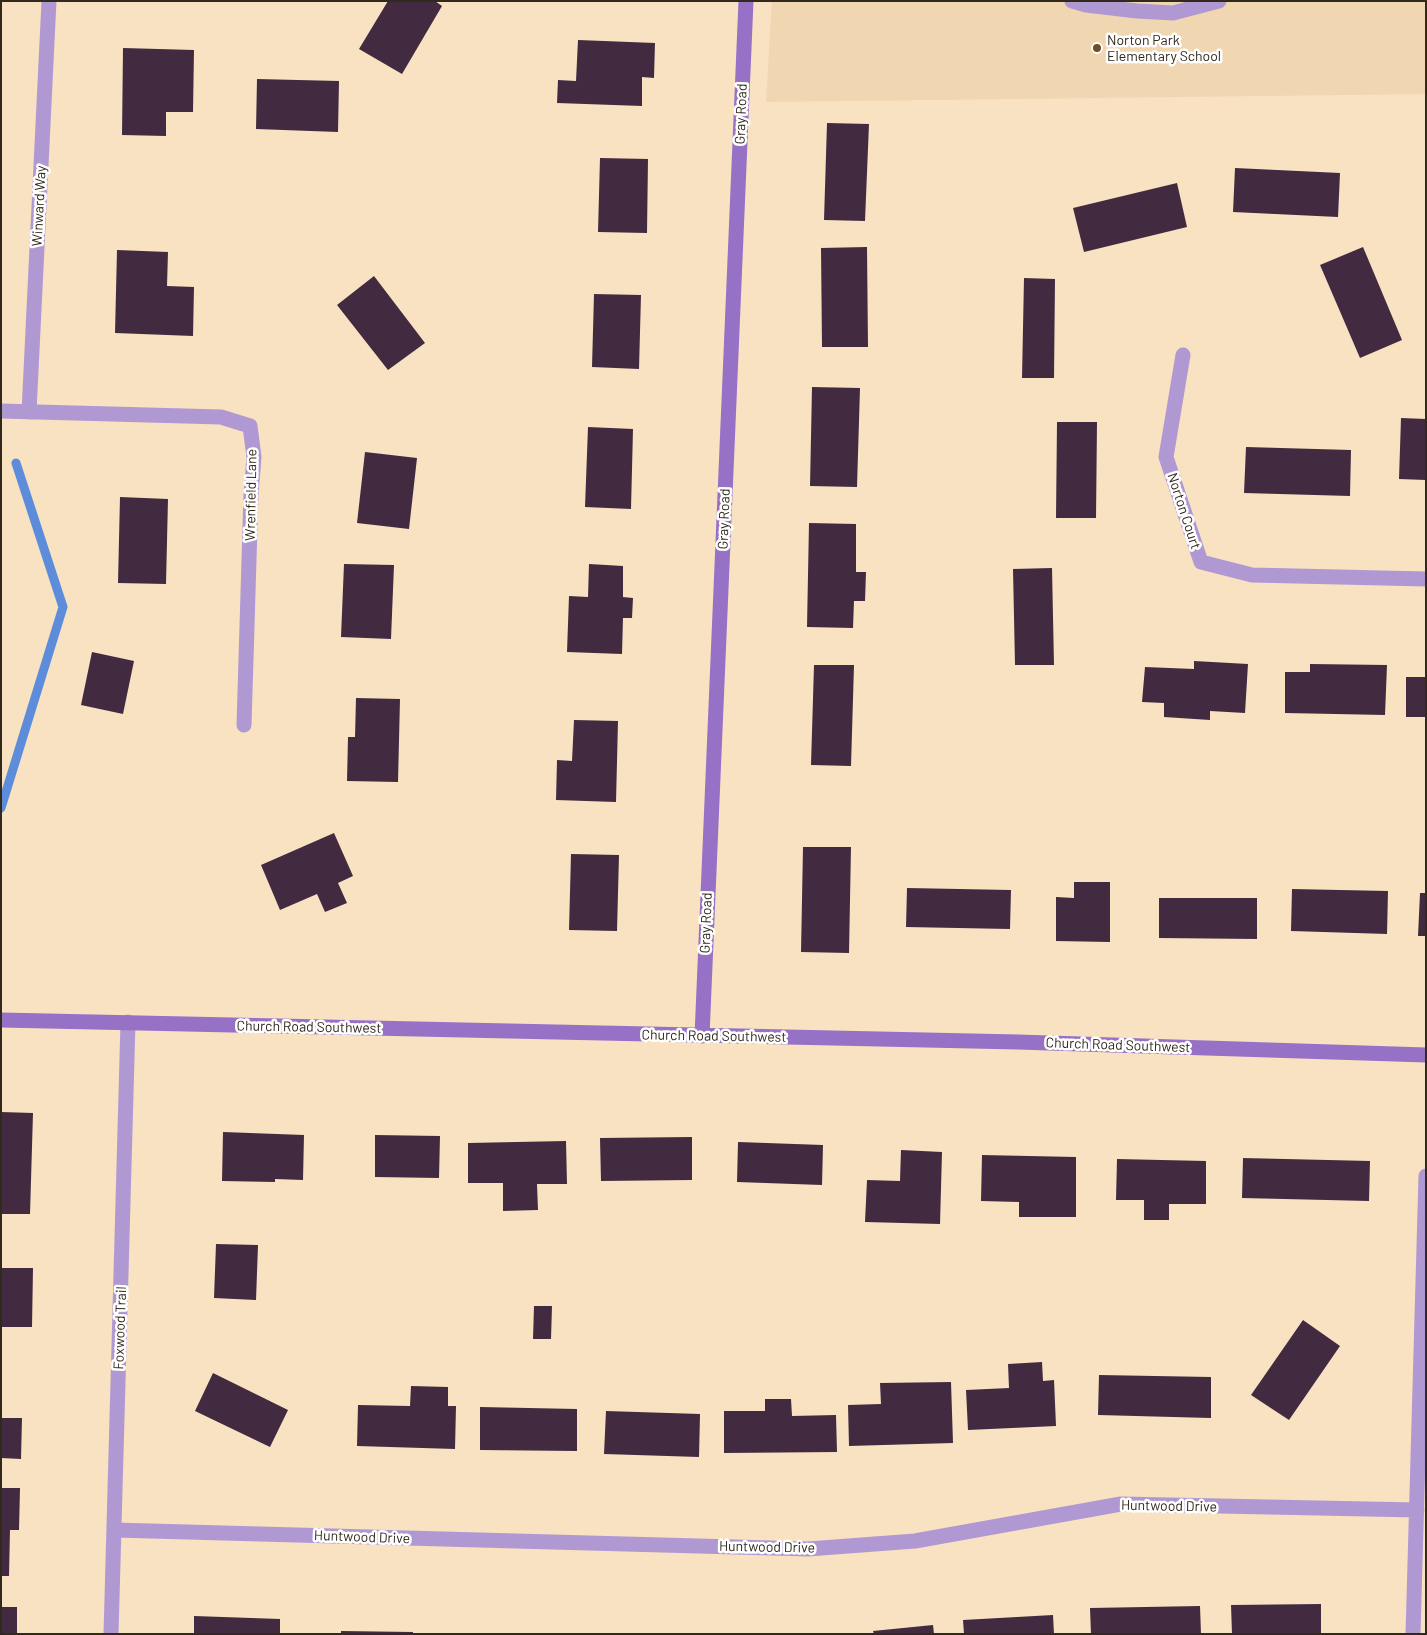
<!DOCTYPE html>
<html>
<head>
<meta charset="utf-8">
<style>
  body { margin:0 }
  #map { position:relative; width:1427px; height:1635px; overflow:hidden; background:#f8e2c2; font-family:Barlow,sans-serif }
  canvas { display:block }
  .frame { position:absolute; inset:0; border:2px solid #32291d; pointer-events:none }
</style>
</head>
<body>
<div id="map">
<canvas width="1427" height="1635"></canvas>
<div class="frame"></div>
</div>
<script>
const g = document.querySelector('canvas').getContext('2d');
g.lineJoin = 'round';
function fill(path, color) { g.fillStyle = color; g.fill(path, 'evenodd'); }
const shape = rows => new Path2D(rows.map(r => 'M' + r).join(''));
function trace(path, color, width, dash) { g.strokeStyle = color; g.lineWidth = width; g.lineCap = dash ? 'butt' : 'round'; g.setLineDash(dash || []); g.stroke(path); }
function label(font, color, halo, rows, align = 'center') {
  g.font = font + ' Barlow,sans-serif'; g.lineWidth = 5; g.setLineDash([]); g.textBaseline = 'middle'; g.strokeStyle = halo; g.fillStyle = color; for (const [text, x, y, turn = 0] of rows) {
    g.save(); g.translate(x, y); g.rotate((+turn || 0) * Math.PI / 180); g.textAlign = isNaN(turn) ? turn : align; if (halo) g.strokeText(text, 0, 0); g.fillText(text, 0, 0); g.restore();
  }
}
fill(shape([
  [772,1,1426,1,1426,94,766,102]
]), '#f0d6b1');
trace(shape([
  [1,808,63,607,16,463]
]), '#5d8cdb', 9);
fill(shape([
  [388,1,435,1,442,6,402,74,359,49],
  [578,40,655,43,654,78,642,77,642,106,557,103,558,80,576,81],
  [123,48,194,50,193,112,166,112,166,136,122,135],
  [257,79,339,81,338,132,256,129],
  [827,123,869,124,865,221,824,220],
  [600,158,648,159,647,233,598,232],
  [1235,168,1340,173,1338,217,1233,212],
  [1177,183,1187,227,1084,252,1073,208],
  [867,247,868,347,822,347,821,248],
  [1363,247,1402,340,1360,358,1320,265],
  [117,250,168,252,167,286,194,287,193,336,115,333],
  [374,276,425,343,388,370,337,305],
  [1024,278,1055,279,1054,378,1022,378],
  [594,294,641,295,639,369,592,367],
  [812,387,860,388,857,487,810,486],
  [1401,418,1426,419,1426,480,1399,479],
  [1057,422,1097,422,1096,518,1056,518],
  [588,427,633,429,631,509,585,507],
  [1246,447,1351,450,1350,496,1244,493],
  [365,452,417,458,409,529,357,523],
  [120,497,168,499,166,584,118,583],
  [809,523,856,524,856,572,866,572,865,601,854,601,853,628,807,627],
  [344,564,394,565,391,639,341,637],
  [589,564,623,566,623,597,633,598,632,618,623,618,622,654,567,652,569,596,588,597],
  [1052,568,1054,665,1015,665,1013,569],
  [92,652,134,661,123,714,81,705],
  [1194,661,1248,664,1245,713,1210,711,1210,720,1164,717,1164,703,1142,702,1145,667,1194,669],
  [1310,664,1387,665,1385,715,1285,713,1285,672,1310,672],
  [814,665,854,665,851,766,811,765],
  [1406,677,1426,677,1426,717,1406,717],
  [356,698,400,699,398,782,347,781,348,737,355,737],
  [574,720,618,721,616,802,556,800,557,760,572,761],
  [334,833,353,876,338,883,347,903,325,912,317,894,280,910,261,865],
  [803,847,851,847,849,953,801,952],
  [571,854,619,855,617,931,569,930],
  [1074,882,1110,882,1110,942,1056,941,1056,897,1074,898],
  [907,888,1011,890,1010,929,906,927],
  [1292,889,1388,891,1387,934,1291,931],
  [1420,893,1426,893,1426,936,1418,936],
  [1159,898,1257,898,1257,939,1159,938],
  [1,1112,33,1113,30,1214,1,1214],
  [223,1132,304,1135,303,1180,275,1179,275,1182,222,1181],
  [375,1135,440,1136,439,1178,375,1177],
  [692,1137,692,1180,601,1181,600,1138],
  [566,1141,567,1184,537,1184,538,1210,503,1211,503,1183,468,1183,468,1143],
  [738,1142,823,1145,822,1185,737,1182],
  [901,1150,942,1152,940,1224,865,1222,867,1180,900,1181],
  [982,1155,1076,1157,1076,1217,1019,1217,1019,1202,981,1201],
  [1243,1158,1370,1161,1369,1201,1242,1198],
  [1117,1159,1206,1161,1206,1204,1169,1204,1169,1220,1144,1220,1144,1200,1116,1200],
  [216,1244,258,1245,256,1300,214,1298],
  [1,1268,33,1268,32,1327,1,1327],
  [534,1306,552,1306,551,1339,533,1339],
  [1303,1320,1340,1346,1289,1420,1251,1395],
  [1042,1362,1043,1381,1054,1380,1056,1426,968,1430,966,1390,1009,1388,1008,1364],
  [213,1373,288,1410,270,1447,195,1411],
  [1099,1375,1211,1377,1211,1418,1098,1415],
  [951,1382,953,1443,849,1446,848,1405,881,1404,880,1383],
  [411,1386,448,1387,448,1406,456,1406,455,1449,357,1446,358,1405,410,1406],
  [765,1399,791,1399,792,1416,836,1415,837,1452,724,1453,724,1411,765,1411],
  [480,1407,577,1409,577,1451,480,1450],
  [606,1411,700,1414,699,1457,604,1454],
  [1,1418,22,1418,21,1459,1,1458],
  [1,1488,20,1488,19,1530,10,1530,9,1576,1,1576],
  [1321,1604,1321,1634,1232,1634,1231,1605],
  [1200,1606,1201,1634,1091,1634,1090,1608],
  [1,1607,17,1607,17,1634,1,1634],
  [1053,1615,1054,1634,964,1634,963,1620],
  [194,1616,280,1619,280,1634,194,1634],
  [933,1625,934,1634,874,1634,873,1631],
  [341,1631,413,1632,413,1634,341,1634]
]), '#422b40');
trace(shape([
  [1072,1,1086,5,1137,11,1173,13,1219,1]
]), '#b099d2', 15);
trace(shape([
  [1183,355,1166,457,1201,562,1252,575,1426,579],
  [1,411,221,417,250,426,254,457,251,494,244,725],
  [29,412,49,1],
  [114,1530,808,1549,915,1541,1121,1504,1417,1510],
  [111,1634,128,1022],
  [1413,1634,1426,1176]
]), '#b099d2', 15);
trace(shape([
  [1,1020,1018,1042,1426,1055],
  [702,1036,746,1]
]), '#9671c6', 15);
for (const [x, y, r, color] of [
  [1097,48,5,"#6f4e25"]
]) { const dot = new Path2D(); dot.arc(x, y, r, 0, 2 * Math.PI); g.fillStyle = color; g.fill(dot); trace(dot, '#fff', 2); }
label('14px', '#32291d', '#fff', [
  ["Norton Park",1107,40],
  ["Elementary School",1107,56]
], 'left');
label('14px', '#32291d', '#fff', [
  ["Gray Road",741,114,-88],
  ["Winward Way",39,206,-87],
  ["Wrenfield Lane",251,495,-89],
  ["Norton Court",1184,511,72],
  ["Gray Road",724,519,-88],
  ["Gray Road",706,923,-88],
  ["Church Road Southwest",309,1027,1],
  ["Church Road Southwest",714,1036,1],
  ["Church Road Southwest",1118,1045,2],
  ["Foxwood Trail",120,1328,-88],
  ["Huntwood Drive",1169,1506,1],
  ["Huntwood Drive",362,1537,2],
  ["Huntwood Drive",767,1547,1]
]);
</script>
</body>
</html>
